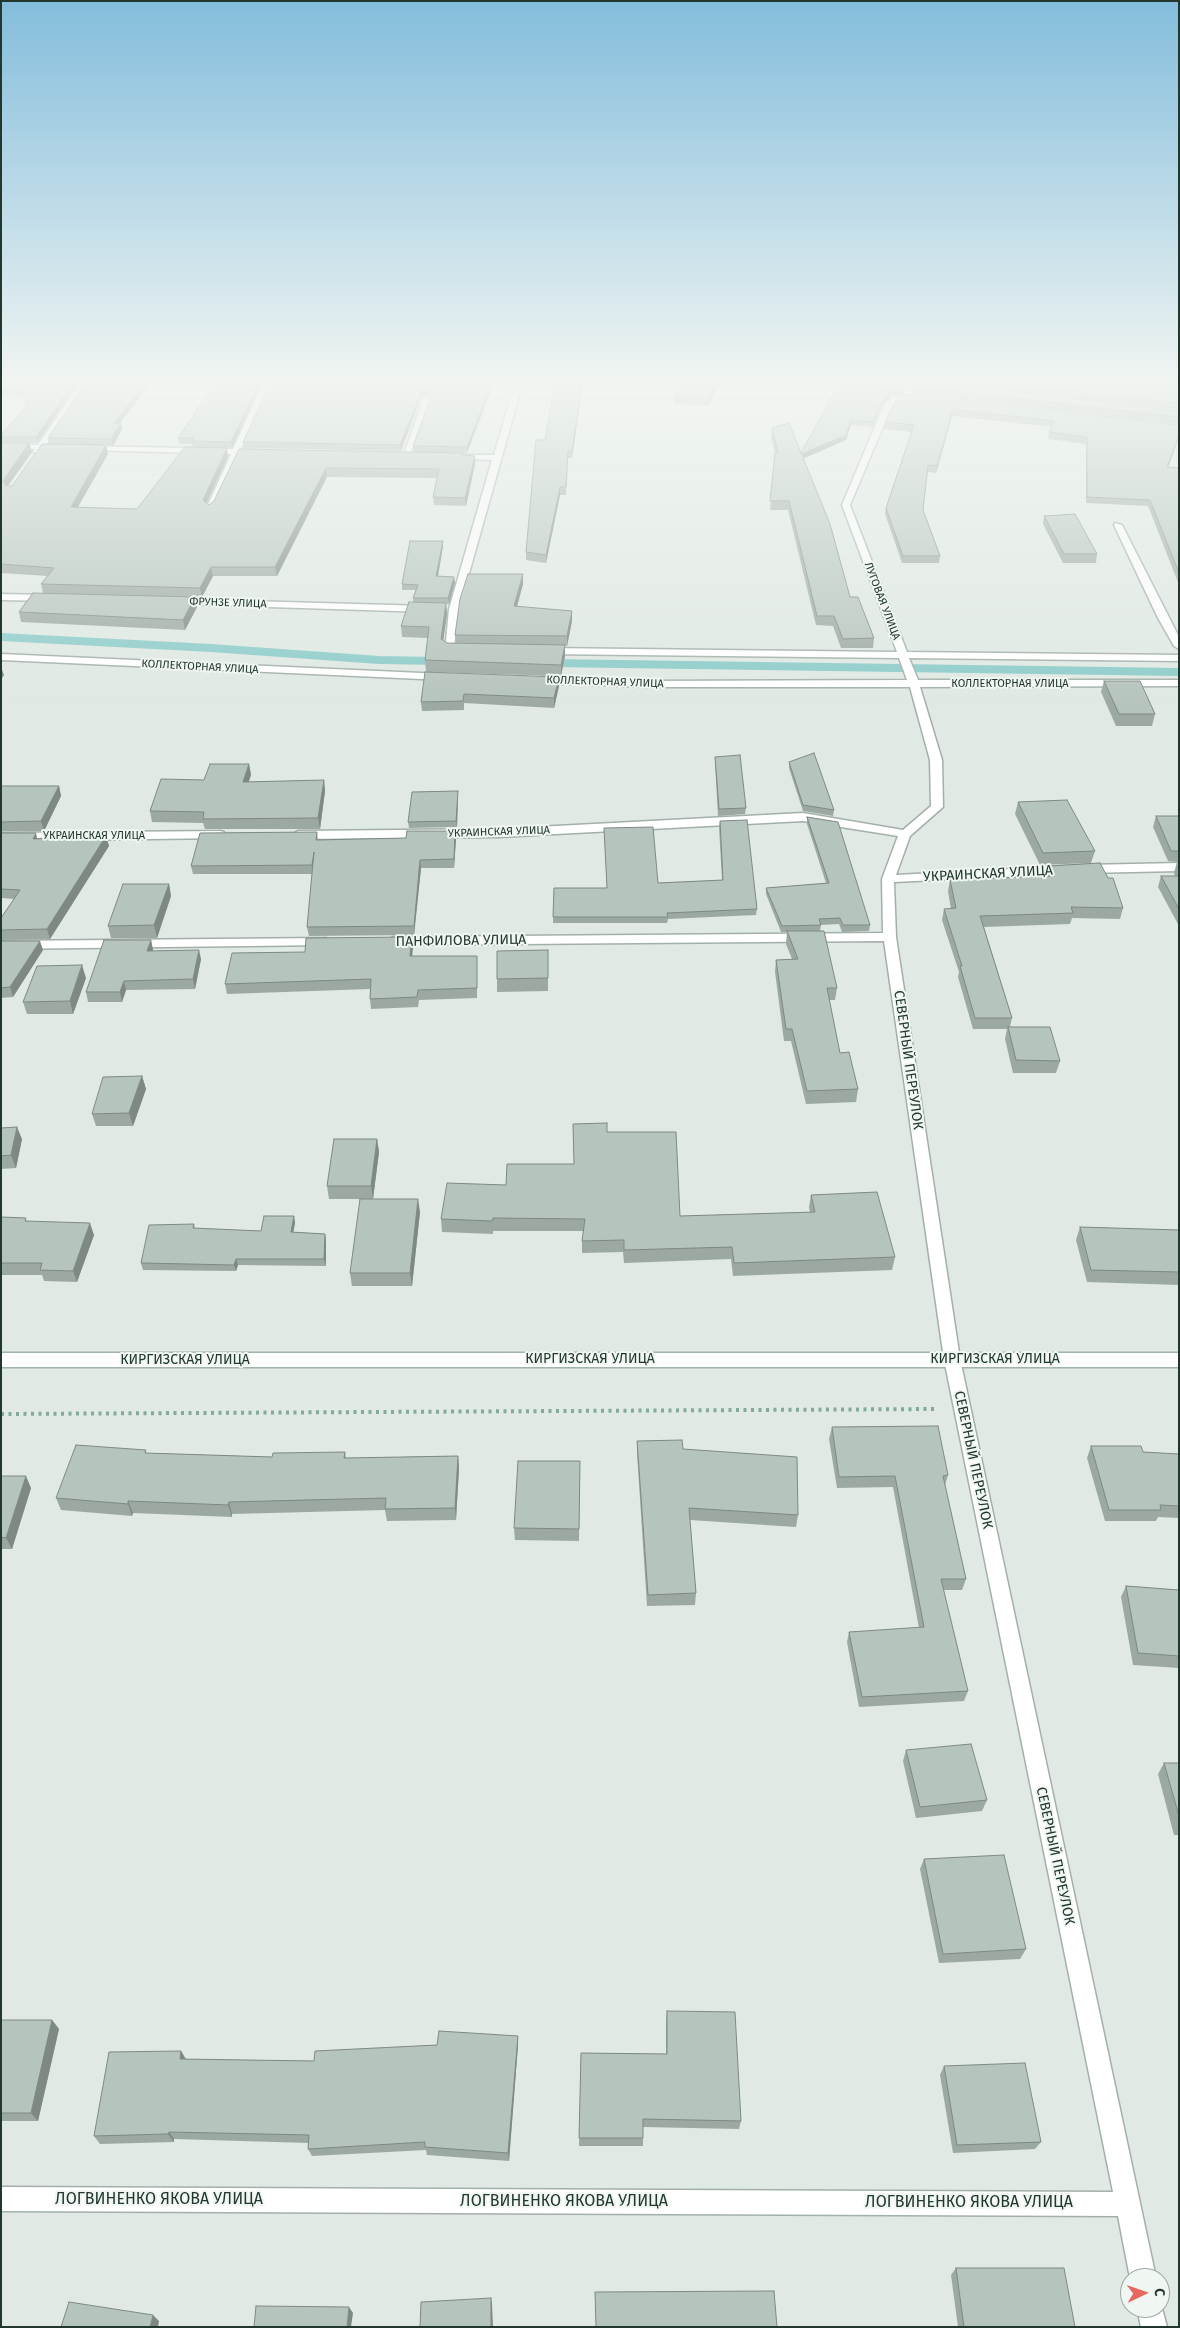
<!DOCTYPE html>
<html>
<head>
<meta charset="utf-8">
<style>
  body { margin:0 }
  #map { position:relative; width:1180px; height:2328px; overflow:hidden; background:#e0e9e3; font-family:"Fira Sans",sans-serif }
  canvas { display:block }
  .frame { position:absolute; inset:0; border:2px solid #22382e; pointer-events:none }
  .north { position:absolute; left:1120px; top:2268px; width:50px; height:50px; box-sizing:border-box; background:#f0f6f2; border:1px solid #9eaaa4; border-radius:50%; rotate:87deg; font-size:14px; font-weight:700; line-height:20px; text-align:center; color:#22382e }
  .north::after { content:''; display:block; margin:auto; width:18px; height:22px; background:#e76860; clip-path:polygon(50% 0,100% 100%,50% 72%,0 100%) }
</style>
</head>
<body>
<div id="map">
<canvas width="1180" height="2328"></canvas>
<div class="frame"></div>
<div class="north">С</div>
</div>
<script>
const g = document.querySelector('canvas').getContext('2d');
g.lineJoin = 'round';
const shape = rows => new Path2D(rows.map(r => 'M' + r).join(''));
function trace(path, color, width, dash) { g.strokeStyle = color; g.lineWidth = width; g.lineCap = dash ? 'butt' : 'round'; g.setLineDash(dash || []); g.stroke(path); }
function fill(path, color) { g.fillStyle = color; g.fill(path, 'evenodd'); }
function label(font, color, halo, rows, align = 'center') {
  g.font = font + ' "Fira Sans",sans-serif'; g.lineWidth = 4; g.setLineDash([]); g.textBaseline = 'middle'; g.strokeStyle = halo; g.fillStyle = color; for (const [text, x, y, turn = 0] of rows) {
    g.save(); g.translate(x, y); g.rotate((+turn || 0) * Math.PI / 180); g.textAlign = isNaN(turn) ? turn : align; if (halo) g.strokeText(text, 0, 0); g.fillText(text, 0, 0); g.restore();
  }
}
trace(shape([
  [1,637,211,648,379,660,439,661],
  [550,663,1179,672]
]), '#8bcbc9', 8);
const street = shape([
  [81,382,89,382,46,445,63,445,63,449,43,449,37,454,33,452,35,449,1,449,1,445,38,445,81,382],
  [264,382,272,382,241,449,258,450,262,452,258,454,239,454,213,511,206,509,231,454,86,450,82,448,86,446,233,449,264,382],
  [515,382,523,382,459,609,454,647,462,647,467,650,462,653,445,652,449,609,492,460,456,459,452,457,456,455,494,455,515,382],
  [917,395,921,397,920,399,897,400,891,408,850,505,907,652,1179,655,1179,661,909,658,918,680,1179,680,1179,686,920,687,942,760,943,807,910,836,896,875,1085,865,1179,863,1179,871,1085,873,894,882,896,937,960,1359,1156,2278,1130,2278,1118,2216,1,2211,1,2187,1113,2192,944,1359,884,941,393,945,387,941,393,937,883,933,882,879,898,836,803,821,499,837,298,839,292,835,298,831,499,829,803,813,903,830,931,806,930,760,910,687,649,687,540,683,535,680,540,677,649,681,907,680,899,658,545,654,540,651,545,648,897,652,842,505,883,407,892,396,917,395],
  [424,397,431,399,410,455,403,457,424,397],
  [1115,523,1122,525,1179,637,1179,649,1174,646,1158,618,1114,525,1115,523],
  [1,594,50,595,55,598,50,601,1,600,1,594],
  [176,599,428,606,433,609,428,612,173,604,171,602,176,599],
  [1,654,444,674,449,677,444,680,1,660,1,654],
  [220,831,224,832,224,838,1,841,1,833,220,831],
  [325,938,330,939,331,942,330,945,1,949,1,941,325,938],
  [1160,2301,1167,2327,1141,2327,1137,2308,1160,2308,1160,2301]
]);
const secondary = shape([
  [1,1353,1179,1353,1179,1367,1,1367,1,1353]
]);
trace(street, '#a3b0a9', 3);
trace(secondary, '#a0b4a9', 3);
trace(shape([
  [1,1414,936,1409]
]), '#82ab96', 4, [3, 4.5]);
fill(street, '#fff');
fill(secondary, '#fff');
fill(shape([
  [1,382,79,382,37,443,19,443,29,443,32,452,8,486,12,486,49,444,48,438,152,382,120,423,121,423,122,429,113,446,106,445,108,454,77,507,137,509,228,457,207,503,209,505,214,501,239,449,414,452,413,446,431,398,428,395,421,398,401,451,244,448,243,442,271,382,494,382,467,453,438,452,463,453,463,455,475,464,466,506,434,505,433,497,437,478,327,477,277,576,213,576,202,597,195,597,197,607,185,630,21,622,19,612,43,593,41,584,48,576,1,573,1,435,26,406,25,401,28,398,1,396],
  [262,382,232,448,193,447,192,444,179,444,178,438],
  [555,382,583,382,572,458,568,458,566,495,560,495,546,563,526,560,526,552],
  [682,382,766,382,761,388,719,383,708,406,674,403,674,396],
  [840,382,866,382,865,384,904,394,891,395,881,406,872,427,851,425,846,440,803,458,850,597,874,638,873,648,841,648,833,626,816,625,788,510,770,510,775,453,771,437,772,428,801,453],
  [917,382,1179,382,1179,410,963,385,1179,411,1179,424,913,393,914,387],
  [899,395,1179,425,1179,437,1168,467,1179,468,1179,585,1148,506,1086,503,1086,444,1048,439,1049,432,1051,427,952,416,936,473,928,472,923,510,940,556,939,563,902,563,885,514,886,508,911,432,884,429,885,422],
  [1044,516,1097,554,1096,563,1063,563,1043,524],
  [443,541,443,546,438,576,455,583,449,604,446,604,447,614,443,640,447,643,456,643,455,635,523,574,523,584,517,607,572,611,572,621,567,646,565,646,565,656,561,676,426,672,425,660,428,638,402,637,401,626,413,602,413,598,416,590,402,590,402,584],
  [559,677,559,686,554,708,464,703,464,710,422,711,421,702],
  [1104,681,1155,714,1152,726,1116,726,1101,692],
  [715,757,746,808,745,814,718,816,715,763],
  [789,762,834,810,833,816,803,811,789,768],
  [249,764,251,775,248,782,324,780,325,791,320,829,205,829,203,823,152,822,150,811,204,780],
  [1,786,59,786,61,796,44,831,1,831],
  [458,791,457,827,409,828,408,822],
  [1018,802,1095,851,1091,863,1040,865,1015,814],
  [1156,816,1179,816,1179,862,1168,861,1153,827],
  [807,817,870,925,869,931,842,932,839,924,821,925,820,931,837,988,835,1000,829,1000,840,1053,858,1089,856,1102,806,1104,791,1041,784,1041,775,972,776,960,792,959,786,944,787,932,781,932,766,894,766,888,826,883,807,824],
  [720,821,757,909,756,915,668,919,667,923,553,923,554,888,607,888,604,828,658,883,722,880,719,827],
  [455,831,456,839,454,868,421,868,414,935,309,936,307,927,312,874,193,874,191,866,317,832,318,840,406,838],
  [1,833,37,838,106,836,109,846,50,939,1,940,1,918,14,899,1,898],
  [1177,862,1179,862,1179,926,1158,887,1161,876,1175,876,1174,873],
  [1049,866,1123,908,1120,919,1072,918,1070,924,984,927,1012,1018,1010,1027,1060,1061,1056,1073,1013,1073,1005,1039,1007,1029,973,1029,958,977,959,972,942,920,944,909,951,909,948,891,950,880,1046,876],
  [169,884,171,896,157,938,111,938,108,926],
  [412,937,413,947,412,956,477,956,477,998,419,1000,418,1007,371,1009,370,999,370,989,227,994,225,984,305,952],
  [151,940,153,950,153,951,201,959,195,989,126,990,122,1002,88,1002,86,992],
  [1,941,43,950,13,997,1,998],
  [548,950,548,991,497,992,497,979],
  [86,978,73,1014,27,1014,23,1002],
  [142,1076,146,1089,133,1126,96,1126,92,1114],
  [573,1124,607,1132,680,1216,810,1212,809,1207,811,1195,895,1257,892,1270,733,1276,731,1259,624,1263,623,1252,582,1253,582,1241,584,1231,493,1231,493,1234,442,1232,441,1219,506,1185,574,1164],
  [1,1128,22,1139,16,1168,1,1169],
  [377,1139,379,1152,373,1199,329,1199,327,1186],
  [420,1212,412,1286,352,1286,350,1273],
  [294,1216,295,1223,293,1232,325,1234,326,1240,326,1266,238,1265,236,1271,143,1270,141,1263,194,1224,195,1229,261,1231],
  [1,1217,28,1221,94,1235,77,1282,44,1281,42,1275,1,1275],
  [1080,1227,1179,1230,1179,1285,1087,1282,1076,1240],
  [832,1427,948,1475,945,1485,966,1579,962,1590,943,1590,968,1691,964,1701,859,1707,847,1642,849,1632,919,1628,893,1487,837,1488,829,1439],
  [637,1441,683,1449,798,1515,796,1527,690,1520,696,1593,695,1605,647,1606,637,1453],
  [1091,1446,1143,1452,1179,1454,1179,1518,1158,1517,1156,1521,1105,1521,1087,1458],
  [345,1452,346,1458,458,1456,459,1468,456,1520,387,1521,385,1510,232,1514,232,1517,133,1513,132,1516,61,1510,56,1498,147,1453,272,1457],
  [580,1474,579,1541,515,1540,514,1528],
  [1,1476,31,1488,12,1549,1,1549],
  [1126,1586,1179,1590,1179,1668,1133,1665,1121,1597],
  [906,1750,987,1800,982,1811,916,1818,903,1761],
  [1164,1763,1179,1763,1179,1835,1174,1835,1158,1774],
  [924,1859,1026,1949,1020,1959,939,1963,920,1869],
  [667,2011,741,2121,739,2129,643,2127,643,2146,579,2146,581,2053,666,2054,666,2020],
  [1,2020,52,2020,59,2029,38,2121,1,2121],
  [518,2036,518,2045,509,2161,427,2155,426,2150,312,2156,308,2149,309,2143,174,2139,174,2142,100,2144,94,2136,181,2051,186,2059,314,2061,437,2045],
  [944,2066,1041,2142,1035,2149,953,2153,940,2075],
  [956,2268,1075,2327,958,2327,951,2275]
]), '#9ca9a2');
fill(shape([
  [74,382,79,382,37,443,36,437],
  [146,382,152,382,115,429,114,423],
  [259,382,262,382,232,448,231,442],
  [492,382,494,382,467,453,467,447],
  [582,382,583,382,572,458,572,451],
  [717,382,719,382,719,383,708,406,708,399],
  [762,382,766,382,761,388],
  [427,389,428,395,421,398,401,451,400,445,421,392],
  [904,389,904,394,891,395,881,406,872,427,873,422,882,401,891,390],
  [953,409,952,416,936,473,937,466],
  [851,420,851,425,846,440,800,460,800,455],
  [121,423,122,429,113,446,111,439],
  [1179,435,1179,437,1166,474,1167,467],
  [29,443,32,452,5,490,3,481],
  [106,445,108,454,73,516,71,507],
  [227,448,228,457,204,508,203,500],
  [475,456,475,464,466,506,465,498],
  [326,468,327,477,277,576,275,567],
  [560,487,560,495,546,563,546,555],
  [443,541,443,546,437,582,436,576],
  [211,567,213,576,202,597,200,588],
  [523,574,523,584,514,617,514,606],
  [454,577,455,583,449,604,448,598],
  [195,597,197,607,185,630,183,620],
  [446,603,447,614,442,650,441,639],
  [572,611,572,621,567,646,567,636],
  [565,645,565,656,561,676,561,665],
  [1,667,4,675,1,680],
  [559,677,559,686,554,708,554,698],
  [249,764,251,775,245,793,243,782],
  [324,780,325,791,320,829,318,818],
  [59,786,61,796,44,831,41,821],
  [458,791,458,797,457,827,456,821],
  [455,831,456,839,454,868,454,859],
  [36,833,38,843,33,839],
  [106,836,109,846,50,939,47,929],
  [420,860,421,868,414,935,414,926],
  [169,884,171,896,157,938,154,925],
  [412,937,413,947,411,966,410,956],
  [151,940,153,950,150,961,147,951],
  [40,941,43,950,13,997,10,987],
  [199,950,201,959,195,989,193,979],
  [82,965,86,978,73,1014,70,1001],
  [124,981,126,990,122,1002,120,992],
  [142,1076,146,1089,133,1126,129,1113],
  [17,1127,22,1139,16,1168,11,1155],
  [377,1139,379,1152,373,1199,371,1186],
  [418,1199,420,1212,412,1286,410,1273],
  [294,1216,295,1223,292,1239,291,1232],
  [90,1223,94,1235,77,1282,73,1271],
  [325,1234,326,1240,326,1266,324,1259],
  [236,1259,238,1265,236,1271,234,1265],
  [458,1456,459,1468,456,1520,455,1508],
  [26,1476,31,1488,12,1549,6,1538],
  [128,1501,133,1513,132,1516,128,1504],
  [229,1502,232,1514,232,1517,228,1505],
  [52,2020,59,2029,38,2121,31,2113],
  [518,2036,518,2045,509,2161,508,2153],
  [181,2051,186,2060,180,2059],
  [169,2132,174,2139,174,2142,168,2134],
  [491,2298,492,2304,493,2327,491,2327],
  [349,2307,353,2313,351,2327,347,2327],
  [153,2315,159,2321,158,2327,150,2327]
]), '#7f8984');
const building = shape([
  [1,382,74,382,36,437,1,437,1,435,30,402,25,401,34,393,1,391,1,382],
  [86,382,146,382,114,423,121,423,111,439,48,438,86,382],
  [216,382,259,382,231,442,192,441,194,438,178,438,216,382],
  [271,382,492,382,467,447,413,446,432,394,427,389,421,392,400,445,243,442,271,382],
  [555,382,582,382,572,451,568,451,566,487,560,487,546,555,526,552,536,440,545,440,555,382],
  [682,382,717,382,708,399,674,396,682,382],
  [840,382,864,382,864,384,904,389,891,390,882,401,873,422,851,420,846,435,801,454,801,453,840,382],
  [917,382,936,382,1179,411,1179,417,914,387,917,382],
  [991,382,1179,382,1179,403,991,382],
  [917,394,1179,425,1179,435,1167,467,1179,468,1179,573,1150,500,1087,497,1087,437,1049,432,1054,421,953,409,937,466,928,465,923,510,940,556,903,556,886,508,914,425,885,422,899,395,917,394],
  [789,423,830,524,850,597,858,597,874,638,843,639,834,616,817,616,789,501,770,501,775,453,778,453,772,428,789,423],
  [1,443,29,443,3,481,6,486,12,486,42,444,106,445,71,507,137,509,185,447,227,448,203,500,209,505,214,501,239,449,463,453,462,455,475,456,465,498,433,497,439,469,326,468,275,567,211,567,200,588,41,584,54,568,1,564,1,443],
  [1075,514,1097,554,1064,554,1044,516,1075,514],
  [410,541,443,541,436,576,454,577,448,598,413,598,418,585,402,584,410,541],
  [468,574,523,574,514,606,572,611,567,636,455,635,460,599,468,574],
  [33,593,195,597,183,620,19,612,33,593],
  [409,602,446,603,441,639,447,643,565,645,561,665,425,660,429,627,401,626,409,602],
  [425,672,559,677,554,698,464,694,463,701,421,702,425,672],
  [1104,681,1140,681,1155,714,1119,714,1104,681],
  [814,753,834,810,803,805,789,762,814,753],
  [740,755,746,808,719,809,715,757,740,755],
  [210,764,249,764,243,782,324,780,318,818,203,819,204,812,150,811,161,779,204,780,210,764],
  [1,786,59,786,41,821,1,822,1,786],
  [458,791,456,821,408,822,412,792,458,791],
  [1067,800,1095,851,1043,853,1018,802,1067,800],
  [1156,816,1179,816,1179,851,1171,851,1156,816],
  [807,817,838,822,870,925,843,925,840,918,819,919,821,925,782,926,766,888,829,883,807,817],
  [747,820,757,909,667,913,668,917,553,917,554,888,607,888,604,828,653,827,658,883,723,880,720,821,747,820],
  [407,831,455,831,454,859,420,860,414,926,307,927,314,852,312,865,191,866,200,833,317,832,316,840,406,838,407,831],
  [1,833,36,833,33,839,106,836,47,929,1,930,1,918,20,890,1,889,1,833],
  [1100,863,1108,878,1113,878,1123,908,1071,907,1073,913,980,916,1012,1018,975,1018,960,966,962,966,944,909,956,908,950,880,1054,876,1049,866,1100,863],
  [1161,876,1179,876,1179,909,1161,876],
  [123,884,169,884,154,925,108,926,123,884],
  [787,931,824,931,837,988,827,988,840,1053,849,1052,858,1089,807,1091,792,1029,786,1029,776,960,798,959,787,931],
  [412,937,410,956,477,956,477,988,418,990,417,997,370,999,371,979,225,984,232,953,305,952,306,938,412,937],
  [104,940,151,940,147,951,199,950,193,979,124,981,120,992,86,992,104,940],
  [1,941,40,941,10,987,1,988,1,941],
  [548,950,548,978,497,979,497,951,548,950],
  [82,965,70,1001,23,1002,37,966,82,965],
  [1008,1027,1050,1027,1060,1061,1016,1060,1008,1027],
  [142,1076,129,1113,92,1114,103,1077,142,1076],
  [607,1123,607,1132,676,1132,680,1216,815,1212,811,1195,877,1192,895,1257,734,1263,732,1247,624,1250,624,1240,582,1241,585,1219,493,1218,492,1221,441,1219,447,1183,506,1185,507,1164,574,1164,573,1124,607,1123],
  [17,1127,11,1155,1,1156,1,1128,17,1127],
  [334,1139,377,1139,371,1186,327,1186,334,1139],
  [360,1199,418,1199,410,1273,350,1273,360,1199],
  [264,1216,294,1216,291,1232,325,1234,324,1259,236,1259,234,1265,141,1263,149,1225,194,1224,193,1228,261,1231,264,1216],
  [1,1217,26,1218,25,1221,90,1223,73,1271,40,1270,42,1263,1,1263,1,1217],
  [1080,1227,1179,1230,1179,1272,1091,1270,1080,1227],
  [938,1426,948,1475,943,1476,966,1579,941,1579,968,1691,862,1697,849,1632,924,1627,895,1476,839,1477,832,1427,938,1426],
  [682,1440,683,1449,797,1457,798,1515,689,1508,696,1593,648,1595,637,1441,682,1440],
  [76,1445,146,1450,145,1453,272,1457,273,1453,345,1452,344,1458,458,1456,455,1508,385,1509,386,1498,229,1502,228,1505,128,1501,128,1504,56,1498,76,1445],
  [1091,1446,1141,1446,1143,1452,1179,1454,1179,1506,1160,1505,1161,1510,1109,1510,1091,1446],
  [518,1461,580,1461,579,1529,514,1528,518,1461],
  [1,1476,26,1476,6,1538,1,1537,1,1476],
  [1126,1586,1179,1590,1179,1656,1138,1653,1126,1586],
  [971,1744,987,1800,920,1807,906,1750,971,1744],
  [1164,1763,1179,1763,1179,1816,1164,1763],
  [1004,1855,1026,1949,943,1954,924,1859,1004,1855],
  [667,2011,735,2012,741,2121,643,2119,643,2138,579,2138,581,2053,667,2054,667,2011],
  [1,2020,52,2020,31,2113,1,2113,1,2020],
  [439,2031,518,2036,508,2153,425,2147,425,2142,308,2149,309,2135,169,2132,168,2134,94,2136,109,2052,181,2051,180,2059,314,2061,315,2051,437,2045,439,2031],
  [1025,2063,1041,2142,957,2145,944,2066,1025,2063],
  [956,2268,1064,2268,1075,2327,964,2327,956,2268],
  [774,2291,777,2327,596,2327,595,2292,774,2291],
  [491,2298,491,2327,420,2327,421,2302,491,2298],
  [69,2302,153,2315,150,2327,61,2327,69,2302],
  [256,2306,349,2307,347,2327,254,2327,256,2306]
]);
fill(building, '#b5c4bc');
trace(building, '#7f8984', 1);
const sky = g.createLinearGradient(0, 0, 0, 708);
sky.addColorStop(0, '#83bddc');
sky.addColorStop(0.54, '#f1f5f2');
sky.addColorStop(1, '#f1f5f200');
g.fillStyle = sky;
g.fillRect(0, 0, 1180, 708);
label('11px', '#22382e', '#f0f6f2', [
  ["ЛУГОВАЯ УЛИЦА",882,601,69],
  ["ФРУНЗЕ УЛИЦА",228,603,2],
  ["КОЛЛЕКТОРНАЯ УЛИЦА",200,667,3],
  ["КОЛЛЕКТОРНАЯ УЛИЦА",605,682,2],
  ["КОЛЛЕКТОРНАЯ УЛИЦА",1010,684],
  ["УКРАИНСКАЯ УЛИЦА",499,832,-2],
  ["УКРАИНСКАЯ УЛИЦА",94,836]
]);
label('14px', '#22382e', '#f0f6f2', [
  ["УКРАИНСКАЯ УЛИЦА",988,874,-3],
  ["ПАНФИЛОВА УЛИЦА",461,941,-1],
  ["СЕВЕРНЫЙ ПЕРЕУЛОК",908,1060,82],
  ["КИРГИЗСКАЯ УЛИЦА",590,1359],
  ["КИРГИЗСКАЯ УЛИЦА",995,1359],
  ["КИРГИЗСКАЯ УЛИЦА",185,1360],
  ["СЕВЕРНЫЙ ПЕРЕУЛОК",973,1460,78],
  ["СЕВЕРНЫЙ ПЕРЕУЛОК",1055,1856,78]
]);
label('16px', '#22382e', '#f0f6f2', [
  ["ЛОГВИНЕНКО ЯКОВА УЛИЦА",159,2200],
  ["ЛОГВИНЕНКО ЯКОВА УЛИЦА",564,2202],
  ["ЛОГВИНЕНКО ЯКОВА УЛИЦА",969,2203]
]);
</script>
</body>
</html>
